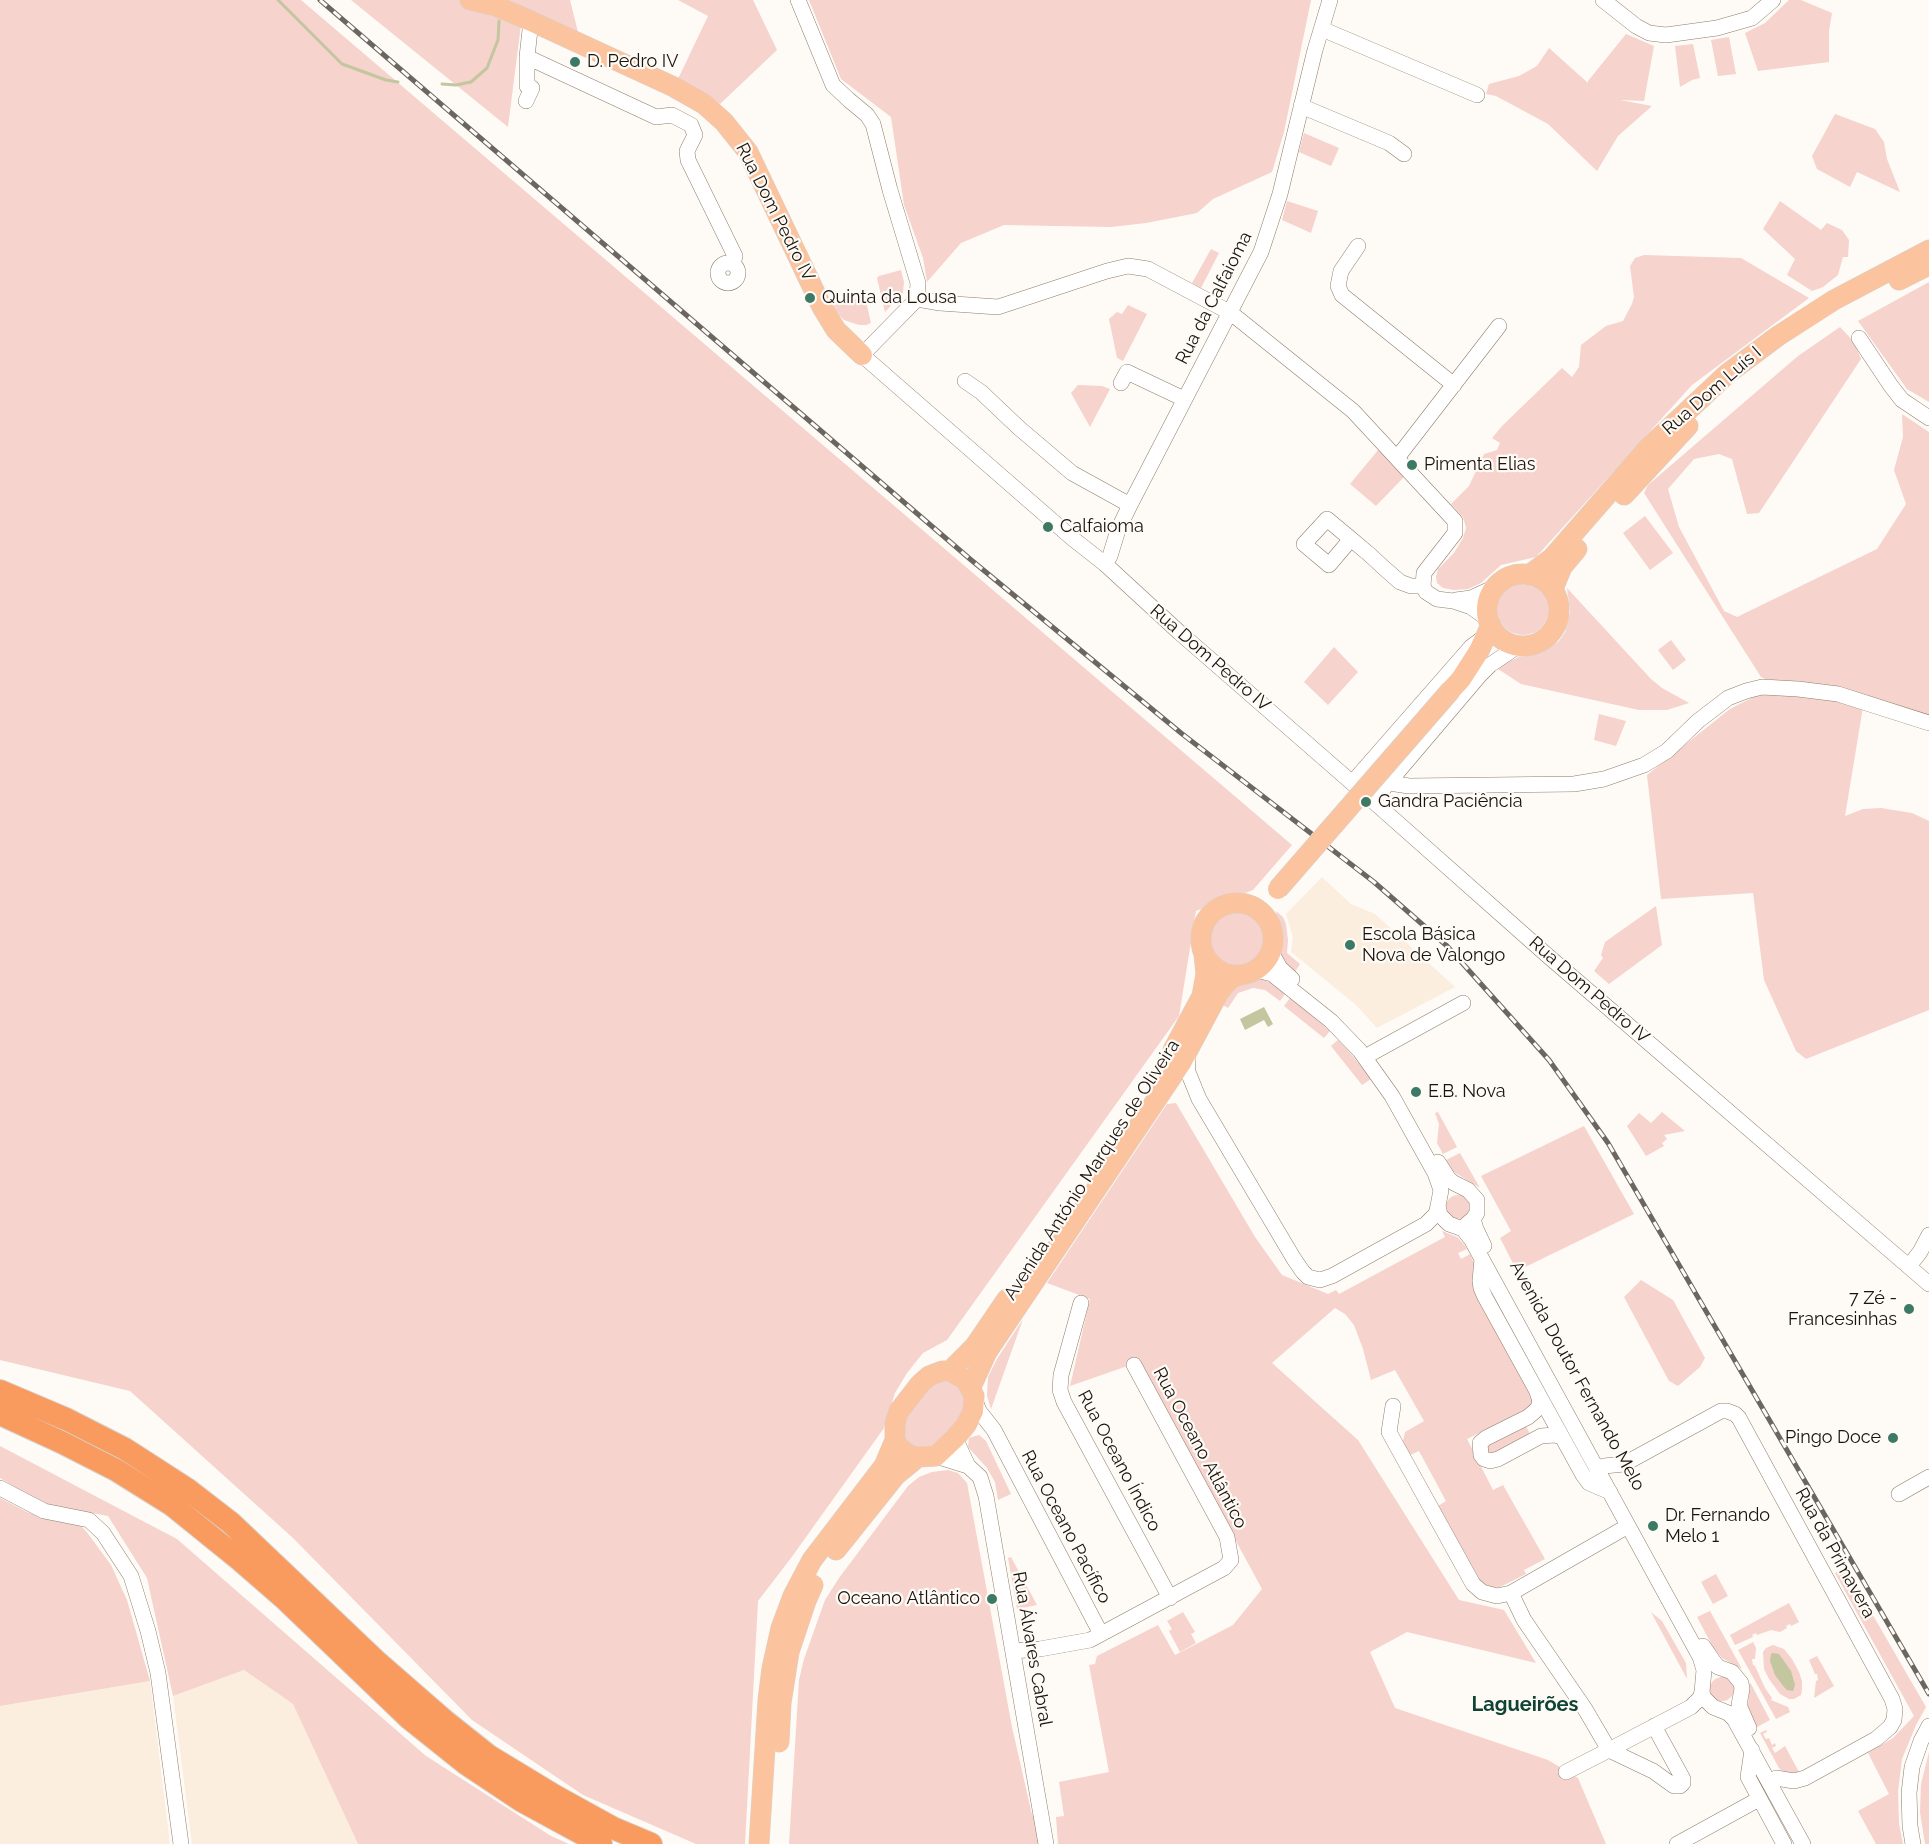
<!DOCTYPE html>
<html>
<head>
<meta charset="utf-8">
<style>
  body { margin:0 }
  canvas { display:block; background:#fefaf6 }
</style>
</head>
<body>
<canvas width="1929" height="1844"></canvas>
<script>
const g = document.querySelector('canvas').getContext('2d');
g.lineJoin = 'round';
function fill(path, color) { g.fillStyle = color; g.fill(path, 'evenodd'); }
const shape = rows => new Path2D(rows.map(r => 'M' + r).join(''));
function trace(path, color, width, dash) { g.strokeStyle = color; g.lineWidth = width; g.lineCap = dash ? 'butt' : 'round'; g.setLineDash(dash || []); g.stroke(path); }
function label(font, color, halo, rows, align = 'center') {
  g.font = font + ' Raleway,sans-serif'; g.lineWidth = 4.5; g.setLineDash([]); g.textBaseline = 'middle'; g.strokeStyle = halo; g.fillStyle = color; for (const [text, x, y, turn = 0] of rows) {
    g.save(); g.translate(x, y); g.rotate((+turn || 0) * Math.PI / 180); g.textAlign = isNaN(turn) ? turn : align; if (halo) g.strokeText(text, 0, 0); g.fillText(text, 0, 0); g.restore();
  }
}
fill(shape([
  [1322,877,1351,904,1375,914,1455,987,1377,1028,1356,1005,1291,952,1293,937,1286,914],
  [244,1670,293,1704,358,1844,192,1844,173,1696],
  [150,1681,170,1844,0,1844,0,1706]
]), '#fceede');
fill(shape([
  [0,0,301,0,1292,845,1253,890,1196,911,1179,1016,947,1340,923,1353,907,1373,895,1393,884,1428,791,1558,758,1601,745,1844,696,1844,583,1795,472,1720,293,1538,130,1391,0,1360],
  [351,0,570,0,578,32,523,9,508,127],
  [678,0,753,0,777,50,720,104,678,79,708,16],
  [809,0,1311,0,1284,132,1272,172,1213,199,1197,213,1146,223,1111,227,1004,225,961,243,927,282,923,258,904,205,891,117,841,79],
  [1789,0,1801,0,1832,13,1829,31,1829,62,1758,71,1745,33,1765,23],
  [1626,34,1654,46,1644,101,1620,100,1652,106,1618,136,1597,171,1548,124,1496,96,1486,94,1489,84,1519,76,1537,66,1549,48,1588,83,1588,81],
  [1729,37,1736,74,1718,76,1711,40],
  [1693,44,1700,78,1692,80,1680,87,1675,46],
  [1835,114,1875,129,1884,142,1887,159,1900,192,1857,172,1850,187,1817,169,1812,156],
  [1304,133,1339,148,1331,166,1299,152],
  [1287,201,1318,211,1311,233,1282,220],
  [1780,201,1821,230,1827,223,1842,230,1849,240,1848,257,1843,257,1838,275,1823,287,1812,291,1787,275,1795,259,1763,229],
  [1211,249,1219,253,1201,288,1192,283],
  [1644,255,1741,258,1809,298,1692,385,1536,557,1501,565,1481,583,1468,589,1454,590,1443,588,1437,583,1436,577,1438,569,1454,553,1463,538,1466,528,1463,517,1451,504,1469,486,1484,454,1497,450,1500,443,1492,438,1502,426,1562,368,1572,377,1579,367,1581,345,1606,326,1623,321,1632,304,1634,297,1630,266,1635,258],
  [901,270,904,282,903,293,885,312,877,278,879,276],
  [1929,282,1929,402,1907,389,1858,321],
  [865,297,871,323,866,325,859,325,844,320,839,315,832,304],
  [1128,305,1147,314,1123,361,1117,358,1109,319,1117,312,1122,314],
  [1840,327,1854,342,1861,359,1759,513,1747,514,1732,459,1719,454,1694,459,1668,489,1679,527,1724,611,1737,617,1877,549,1906,504,1894,470,1903,437,1902,414,1929,432,1929,718,1835,688,1765,679,1761,677,1644,493,1648,485,1798,356],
  [1078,385,1102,386,1110,389,1090,427,1071,393],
  [1379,449,1404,477,1376,506,1350,484],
  [1645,516,1673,553,1650,570,1623,533],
  '1497 609a26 26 0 1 1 52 0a26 26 0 1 1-52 0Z',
  [1567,588,1651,679,1662,688,1689,703,1667,710,1639,710,1521,684,1495,667,1519,657,1541,653,1559,641,1565,632,1570,612],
  [1671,640,1686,660,1673,670,1658,650],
  [1334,647,1358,672,1328,705,1304,682],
  [1794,692,1863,707,1845,816,1863,809,1881,808,1912,813,1929,821,1929,1010,1806,1059,1796,1051,1764,980,1753,893,1661,899,1647,775,1730,709,1761,693],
  [1599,714,1626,721,1616,746,1594,740],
  [1656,906,1662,945,1609,984,1594,971,1603,958,1601,955,1605,942],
  '1206 939a30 30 0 1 1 60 0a30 30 0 1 1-60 0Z',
  [1276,911,1283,917,1286,924,1288,940,1287,953,1300,964,1295,972,1283,961,1278,952,1279,936],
  [1258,978,1269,982,1285,994,1280,1001,1265,990,1253,988,1238,993,1228,1008,1219,1003,1228,990],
  [1290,998,1330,1031,1324,1038,1284,1006],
  [1338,1040,1351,1054,1371,1079,1362,1085,1331,1046],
  [1176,1103,1255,1237,1282,1275,1328,1294,1336,1290,1339,1294,1445,1237,1442,1231,1457,1237,1463,1243,1467,1249,1458,1253,1461,1259,1470,1254,1523,1371,1534,1406,1467,1439,1493,1490,1503,1485,1545,1559,1524,1570,1526,1574,1500,1587,1488,1588,1479,1579,1438,1506,1446,1501,1419,1451,1410,1455,1403,1441,1405,1432,1424,1421,1395,1370,1371,1380,1363,1349,1354,1325,1345,1314,1335,1308,1272,1363,1358,1440,1459,1600,1504,1610,1536,1663,1407,1632,1370,1652,1395,1708,1548,1760,1578,1778,1606,1844,1058,1844,1056,1817,1064,1816,1059,1782,1109,1772,1089,1665,1095,1664,1097,1656,1158,1625,1175,1655,1233,1625,1262,1589,1139,1362,1070,1386,1090,1299,1047,1283,1167,1104],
  [1438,1112,1457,1147,1443,1154,1437,1143,1439,1124,1435,1113],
  [1662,1112,1685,1131,1664,1135,1667,1139,1662,1143,1664,1146,1646,1156,1627,1126,1639,1113,1651,1123],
  [1584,1126,1634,1214,1517,1271,1500,1238,1511,1231,1481,1176],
  [1460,1153,1480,1188,1454,1172,1446,1160],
  '1446 1207a12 12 0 1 1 24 0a12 12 0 1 1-24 0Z',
  [1641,1280,1673,1300,1705,1358,1700,1367,1678,1386,1669,1381,1624,1297],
  [1023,1319,991,1409,987,1396,988,1377,997,1359],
  [948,1378,965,1391,964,1410,943,1440,926,1450,912,1447,904,1437,905,1417,930,1384],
  [1526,1426,1530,1434,1492,1454,1487,1454,1486,1448,1488,1446],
  [979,1435,986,1441,1011,1494,998,1500,995,1482,987,1468,968,1447,969,1438],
  [0,1446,177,1539,426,1756,551,1836,569,1844,358,1844,293,1704,244,1670,173,1696,147,1578,108,1516,41,1503,0,1478],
  [948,1470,958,1473,967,1483,1012,1727,1032,1815,1037,1816,1040,1844,789,1844,799,1680,804,1659,825,1600,839,1578,908,1486,919,1477,932,1472],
  [0,1498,27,1512,52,1520,78,1523,86,1531,111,1565,127,1600,150,1681,0,1706],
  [1011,1557,1037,1605,1017,1609,1008,1558],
  [1845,1567,1926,1707,1916,1725,1902,1759,1898,1792,1899,1824,1903,1844,1876,1844,1858,1811,1889,1794,1868,1753,1893,1738,1914,1716,1835,1573],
  [1716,1574,1728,1596,1713,1604,1701,1582],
  [1789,1603,1799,1622,1791,1626,1790,1624,1786,1626,1787,1628,1780,1632,1771,1630,1757,1635,1756,1633,1752,1635,1753,1637,1735,1645,1730,1635],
  [1710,1611,1742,1669,1722,1658,1713,1647,1697,1617],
  [1183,1612,1195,1632,1191,1634,1196,1643,1180,1652,1169,1631,1172,1629,1167,1621],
  [1651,1612,1662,1621,1686,1663,1687,1679],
  [1753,1642,1756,1648,1755,1659,1752,1659,1753,1665,1755,1666,1765,1688,1772,1698,1771,1700,1788,1707,1790,1712,1776,1719,1738,1650],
  [1773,1645,1784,1649,1792,1659,1799,1672,1802,1681,1802,1689,1801,1695,1794,1699,1789,1699,1780,1694,1769,1679,1764,1669,1763,1652,1766,1648],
  [1817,1656,1834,1686,1814,1698,1816,1681,1818,1680,1817,1674,1815,1674,1809,1660],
  '1710 1689a12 12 0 1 1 24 0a12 12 0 1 1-24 0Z',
  [1750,1682,1770,1720,1757,1727,1750,1714,1748,1705],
  [1766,1730,1767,1732,1763,1734,1766,1739,1769,1738,1772,1745,1775,1743,1776,1746,1772,1748,1775,1753,1785,1746,1800,1774,1783,1772,1779,1768,1760,1733],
  [1929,1752,1929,1844,1925,1844,1920,1812,1921,1784]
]), '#f6d3cc');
fill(shape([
  [1264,1007,1273,1024,1268,1027,1264,1020,1245,1030,1240,1019],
  [1773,1653,1779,1654,1791,1671,1795,1685,1793,1691,1787,1690,1784,1687,1775,1675,1770,1661,1771,1654]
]), '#c3c69e');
trace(shape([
  [278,0,342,64,386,80,398,82],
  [442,84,456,85,471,82,487,68,498,40,499,21]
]), '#c3c69e', 3);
const minor = shape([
  [798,0,833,85,849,100,867,115,873,124,890,190,918,283,917,299,862,355,1072,538,1105,564,1180,633,1373,801,1548,956,1929,1284],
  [1603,0,1636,26,1649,33,1666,35,1717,28,1752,18,1773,0],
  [531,21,527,57,656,117,672,115,691,125,695,135,687,151,688,160,735,256,733,264],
  [1322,29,1477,95],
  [526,101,532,88,527,86,527,57],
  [1301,106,1389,143,1404,154],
  [1358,246,1341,271,1338,286,1342,295,1454,385],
  '718 273a10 10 0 1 1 20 0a10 10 0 1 1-20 0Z',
  [917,299,940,303,998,307,1107,271,1128,266,1148,269,1231,313,1353,411,1455,521,1455,533,1424,573,1423,586,1426,592,1437,599,1453,601,1471,607,1488,619],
  [1859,338,1891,386,1902,400,1929,418],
  [965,381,981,392,1019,428,1072,473,1130,505],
  [1121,383,1127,372,1184,399],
  [1397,458,1499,326],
  [1351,539,1329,565,1304,544,1327,519,1351,539,1370,555,1384,568,1400,582,1411,586,1423,586],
  [1105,564,1110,556,1118,530,1130,505,1261,252,1280,194,1315,50,1330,0],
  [1456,600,1471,598,1497,586],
  [1352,783,1471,647,1483,638],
  [1389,783,1409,786,1574,784,1604,779,1644,765,1667,751,1698,721,1728,698,1746,691,1762,687,1798,689,1838,694,1929,723],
  [1373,801,1480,675,1490,665,1518,646],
  [1271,952,1280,968,1292,979],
  [1256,970,1272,974,1331,1021,1360,1051,1392,1096,1435,1173,1441,1190,1438,1206,1440,1215,1449,1224,1463,1229,1471,1239,1700,1657,1704,1670,1702,1692,1704,1698,1713,1707,1728,1713,1734,1719,1803,1844],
  [1187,1052,1188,1072,1199,1099,1294,1259,1303,1272,1308,1277,1320,1280,1332,1276,1426,1224,1436,1214,1438,1206],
  [1372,1053,1463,1003],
  [1438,1162,1449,1179,1454,1183,1468,1190,1477,1200,1477,1213,1473,1219,1467,1224],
  [1473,1219,1476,1229,1484,1246],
  [1482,1259,1480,1281,1481,1288,1485,1297,1583,1475,1589,1483,1610,1492],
  [1909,1266,1920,1252,1929,1235],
  [1081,1303,1061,1375,1060,1390,1064,1402,1170,1598],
  [1537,1392,1540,1401,1538,1408,1534,1412,1528,1417,1486,1438,1480,1443,1481,1455,1484,1459,1490,1461,1498,1459,1541,1436,1555,1435,1562,1437],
  [975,1400,979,1411,994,1430,1101,1634],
  [1393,1406,1389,1432,1473,1584,1482,1592,1497,1596,1511,1593,1524,1620,1585,1709,1609,1750,1691,1707,1700,1698,1702,1692],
  [955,1438,968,1466,980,1477,986,1496,1046,1844],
  [936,1456,968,1466],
  [1604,1466,1624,1464,1721,1411,1727,1411,1735,1414,1739,1418,1892,1699,1895,1709,1894,1720,1890,1727,1876,1739,1805,1778,1794,1781,1776,1778],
  [0,1488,44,1511,89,1520,103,1533,131,1576,148,1631,158,1673,181,1844],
  [1899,1494,1929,1477],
  [1511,1593,1628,1526],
  [1703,1646,1714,1662,1718,1667,1732,1672,1741,1683,1742,1689,1739,1705,1749,1728],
  [1013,1651,1040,1649,1090,1640,1224,1568,1231,1560,1227,1537,1134,1365],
  [1752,1750,1748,1777,1784,1844],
  [1566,1772,1609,1750,1653,1771,1674,1786,1680,1786,1683,1783,1683,1779,1654,1726],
  [1677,1844,1759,1799],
  [1913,1844,1910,1826,1909,1793,1912,1767,1921,1741,1929,1726]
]);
const major = shape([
  [470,0,496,6,531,21,674,87,704,104,724,122,748,152,822,307,836,330,862,355],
  [1899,280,1929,265],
  [1624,495,1688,426],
  '1487 610a36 36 0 1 1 72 0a36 36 0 1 1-72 0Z',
  [1529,575,1552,558,1648,448,1727,374,1778,336,1834,300,1929,250],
  [1553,589,1562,567,1577,549],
  [1451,690,1461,679,1479,651,1491,625],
  '1201 939a36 36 0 1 1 72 0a36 36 0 1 1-72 0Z',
  [1173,1050,1202,996,1206,974,1204,955],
  [942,1371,950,1371,966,1380,974,1396,973,1411,966,1425,955,1438,936,1456,918,1457,909,1455,899,1447,895,1440,895,1423,899,1411,920,1384,929,1376,942,1371],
  [950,1371,975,1346,1007,1299],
  [971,1387,987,1352,1181,1063,1219,992,1230,979,1239,975],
  [836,1550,896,1475,918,1457],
  [779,1742,781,1703,789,1652,806,1601,813,1585],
  [759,1844,768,1700,772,1668,781,1628,793,1596,812,1560,884,1466,895,1440]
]);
const highway = shape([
  [0,1391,66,1419,125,1449,187,1489,231,1523,375,1660,445,1721,489,1756,555,1796,613,1828,651,1844],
  [0,1414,61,1442,116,1470,172,1505,240,1560,286,1600,410,1719,465,1763,522,1801,601,1844]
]);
trace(minor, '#8f7e6b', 16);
trace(major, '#d6d5d3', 21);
trace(highway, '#d6d5d3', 24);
trace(minor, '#fff', 15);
trace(major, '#fbc39e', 20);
trace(highway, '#f99b5e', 22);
const rail = shape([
  [320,0,970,559,1181,733,1374,882,1447,946,1549,1060,1608,1143,1929,1694]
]);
trace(rail, '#6b6660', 5);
trace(rail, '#fefaf6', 3, [9]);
const majorBridge = shape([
  [1278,889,1451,690]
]);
trace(majorBridge, '#d6d5d3', 21, []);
trace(majorBridge, '#fbc39e', 20);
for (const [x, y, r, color] of [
  [575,62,6,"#3d7a65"],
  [810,298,6,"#3d7a65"],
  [1412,465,6,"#3d7a65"],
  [1048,527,6,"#3d7a65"],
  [1366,802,6,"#3d7a65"],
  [1350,945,6,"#3d7a65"],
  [1416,1092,6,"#3d7a65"],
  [1909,1309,6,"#3d7a65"],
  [1893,1438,6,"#3d7a65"],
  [1653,1526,6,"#3d7a65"],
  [992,1599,6,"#3d7a65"]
]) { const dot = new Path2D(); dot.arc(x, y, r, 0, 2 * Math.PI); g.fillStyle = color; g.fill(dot); trace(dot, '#fefaf6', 2); }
label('18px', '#19130c', '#fefaf6', [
  ["D. Pedro IV",587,62],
  ["Quinta da Lousa",822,298],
  ["Pimenta Elias",1424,465],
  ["Calfaioma",1060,527],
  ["Gandra Paciência",1378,802],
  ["Escola Básica",1362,935],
  ["Nova de Valongo",1362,956],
  ["E.B. Nova",1428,1092],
  ["7 Zé -",1897,1299,"right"],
  ["Francesinhas",1897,1320,"right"],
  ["Pingo Doce",1881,1438,"right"],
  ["Dr. Fernando",1665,1516],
  ["Melo 1",1665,1537],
  ["Oceano Atlântico",980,1599,"right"]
], 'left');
label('18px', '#19130c', '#fefaf6', [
  ["Rua Dom Pedro IV",775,212,63],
  ["Rua da Calfaioma",1214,298,-63],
  ["Rua Dom Luís I",1712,391,-41],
  ["Rua Dom Pedro IV",1210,658,41],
  ["Rua Dom Pedro IV",1589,990,41],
  ["Avenida António Marques de Oliveira",1092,1170,-57],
  ["Avenida Doutor Fernando Melo",1577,1376,61],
  ["Rua Oceano Atlântico",1200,1448,62],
  ["Rua Oceano Índico",1119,1461,62],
  ["Rua Oceano Pacífico",1066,1527,62],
  ["Rua da Primavera",1835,1553,61],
  ["Rua Álvares Cabral",1032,1649,80]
]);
label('bold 20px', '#0f4333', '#fefaf6', [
  ["Lagueirões",1525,1705]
]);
</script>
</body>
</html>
